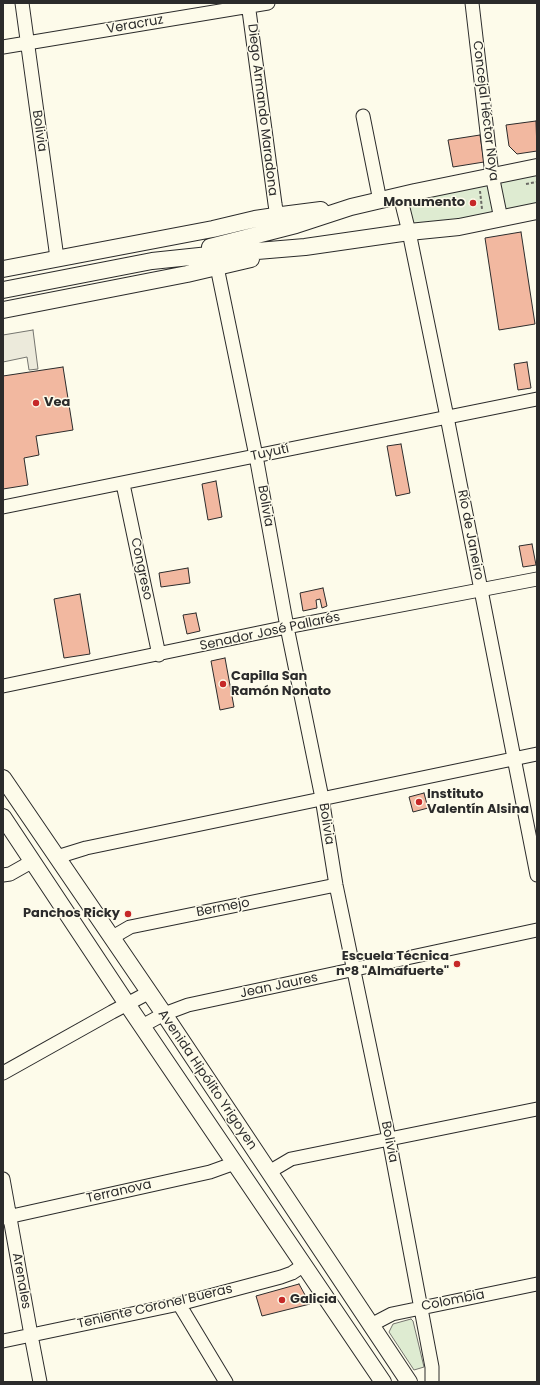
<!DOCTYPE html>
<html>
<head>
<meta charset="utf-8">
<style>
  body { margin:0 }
  #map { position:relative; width:540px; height:1385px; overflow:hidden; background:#fdfbea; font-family:Poppins,sans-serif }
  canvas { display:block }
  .frame { position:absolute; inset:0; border:4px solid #2b2b2b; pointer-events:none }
</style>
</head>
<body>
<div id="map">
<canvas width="540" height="1385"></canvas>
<div class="frame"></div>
</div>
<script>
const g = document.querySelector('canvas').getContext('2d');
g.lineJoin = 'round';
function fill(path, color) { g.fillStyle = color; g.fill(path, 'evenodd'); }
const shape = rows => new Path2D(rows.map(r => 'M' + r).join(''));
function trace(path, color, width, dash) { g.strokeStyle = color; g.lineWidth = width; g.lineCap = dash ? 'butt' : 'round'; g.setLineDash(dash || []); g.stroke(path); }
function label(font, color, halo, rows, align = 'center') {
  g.font = font + ' Poppins,sans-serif'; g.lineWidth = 3; g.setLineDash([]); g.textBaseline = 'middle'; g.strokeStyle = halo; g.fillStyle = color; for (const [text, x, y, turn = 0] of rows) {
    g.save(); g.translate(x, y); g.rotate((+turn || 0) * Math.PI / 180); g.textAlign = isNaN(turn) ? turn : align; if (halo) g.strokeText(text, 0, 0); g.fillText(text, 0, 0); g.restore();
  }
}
const green = shape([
  [537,167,537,211,409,232,400,196,537,167],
  [411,1319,413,1321,424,1367,414,1370,389,1332,393,1324,411,1319]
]);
fill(green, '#deebd1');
trace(green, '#74746e', 1);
const parking = shape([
  [33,330,38,369,29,370,27,357,3,362,3,335,33,330]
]);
fill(parking, '#eceadb');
trace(parking, '#74746e', 1);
const building = shape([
  [536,121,537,151,517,154,509,146,506,125,536,121],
  [480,135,484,162,453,167,448,140,480,135],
  [521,232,535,324,499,330,485,238,521,232],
  [527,362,531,388,518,390,514,364,527,362],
  [63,367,73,430,36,436,39,455,24,458,28,485,3,489,3,376,63,367],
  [401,444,410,493,396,496,387,446,401,444],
  [216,481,222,517,208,520,202,484,216,481],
  [532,544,536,565,523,567,519,546,532,544],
  [188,568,190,583,161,587,159,573,188,568],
  [323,588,327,606,322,608,320,599,316,600,317,608,303,611,300,593,323,588],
  [80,594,90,654,64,658,54,599,80,594],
  [196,613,200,631,187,634,183,615,196,613],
  [225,658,234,707,220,710,211,661,225,658],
  [424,793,428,808,413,812,409,797,424,793],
  [299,1284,310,1304,262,1316,256,1296,299,1284]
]);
fill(building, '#f2b8a0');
trace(building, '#2b2b2b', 1);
const minor = shape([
  [22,3,57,258],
  [248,3,275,204,276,210,282,215],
  [472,3,492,175,501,219],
  [3,47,268,3],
  [363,116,380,201],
  [400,196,409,232,447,417,537,875],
  [217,267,256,456,287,627,322,798,336,885,389,1139,432,1367,432,1382],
  [123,484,159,655],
  [3,507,537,399],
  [3,686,287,627,537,579],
  [57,857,86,848,537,754],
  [3,875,10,874,33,861],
  [111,938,130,927,336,885],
  [142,1026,164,1014,188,1005,537,930],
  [3,1073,112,1012,148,993],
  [269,1172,291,1159,537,1109],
  [3,1179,31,1335,40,1382],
  [3,1218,210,1172,235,1163],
  [179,1304,226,1382],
  [371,1325,392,1314,537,1284],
  [3,1341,179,1304,281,1277,292,1273,304,1265]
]);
const major = shape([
  [210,247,296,225,351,207,415,192,537,167],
  [3,269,213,229,255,219,282,215,321,210],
  [3,290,152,261,209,255,305,247,409,232,459,227,537,211],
  [3,310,187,274,251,259],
  [3,778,164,1014,409,1382],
  [3,817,127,1004,383,1382]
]);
trace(minor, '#2b2b2b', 15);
trace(major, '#2b2b2b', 18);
trace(shape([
  [526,184,537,182],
  [480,191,482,209]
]), '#6a6964', 2, [3, 2]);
trace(minor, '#fdfbea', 13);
trace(major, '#fdfbea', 16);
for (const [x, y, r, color] of [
  [473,203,4,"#c62828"],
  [36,403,4,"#c62828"],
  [223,684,4,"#c62828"],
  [419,802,4,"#c62828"],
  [128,914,4,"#c62828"],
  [457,964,4,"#c62828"],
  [282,1300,4,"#c62828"]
]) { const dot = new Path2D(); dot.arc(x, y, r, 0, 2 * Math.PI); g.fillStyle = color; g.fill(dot); trace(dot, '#fdfbea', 1.5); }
label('13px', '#2b2b2b', '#fdfbea', [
  ["Veracruz",135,25,-10],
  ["Diego Armando Maradona",262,110,83],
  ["Concejal Héctor Noya",485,111,83],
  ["Bolivia",39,131,82],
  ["Tuyutí",270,453,-12],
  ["Bolivia",265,506,80],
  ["Río de Janeiro",470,535,79],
  ["Congreso",141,569,78],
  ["Senador José Pallarés",270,632,-12],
  ["Bolivia",326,824,81],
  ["Bermejo",223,908,-11],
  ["Jean Jaures",279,986,-12],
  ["Avenida Hipólito Yrigoyen",207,1080,56],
  ["Bolivia",389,1142,79],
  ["Terranova",119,1192,-13],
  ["Arenales",21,1281,80],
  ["Colombia",453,1301,-11],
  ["Teniente Coronel Bueras",155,1307,-13]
]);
label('bold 13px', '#2b2b2b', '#fdfbea', [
  ["Monumento",465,203,"right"],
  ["Vea",44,403],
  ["Capilla San",231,677],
  ["Ramón Nonato",231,692],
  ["Instituto",427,795],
  ["Valentín Alsina",427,810],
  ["Panchos Ricky",120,914,"right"],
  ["Escuela Técnica",449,957,"right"],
  ["n°8 \"Almafuerte\"",449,972,"right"],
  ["Galicia",290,1300]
], 'left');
</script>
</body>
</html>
